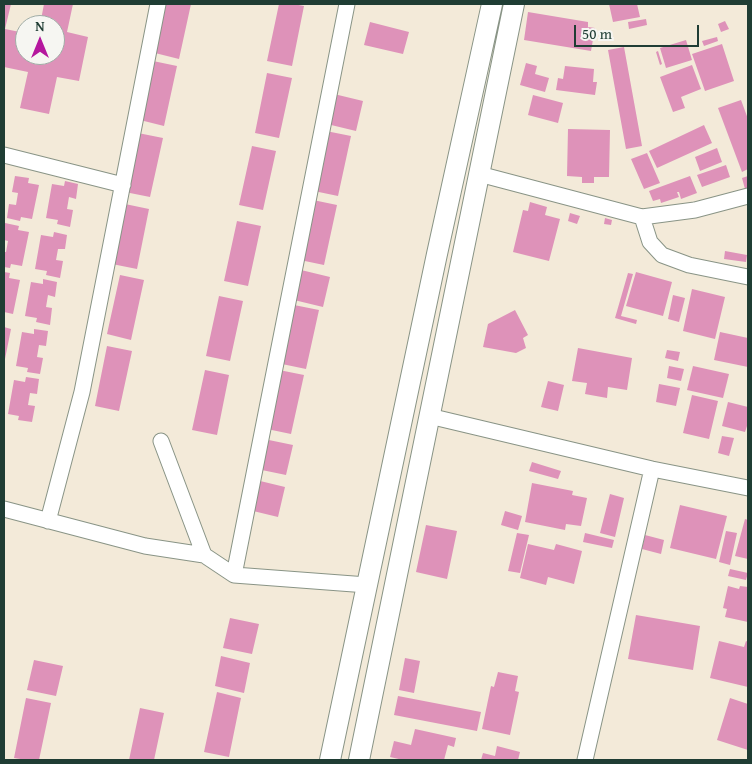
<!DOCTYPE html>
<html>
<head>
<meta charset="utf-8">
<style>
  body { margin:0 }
  #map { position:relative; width:752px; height:764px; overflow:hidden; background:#f3ead9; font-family:"Gentium Book Plus",serif }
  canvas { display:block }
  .frame { position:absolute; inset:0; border:5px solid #1f3d34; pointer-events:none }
  .north { position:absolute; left:15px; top:15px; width:50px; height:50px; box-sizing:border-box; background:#f6f6f2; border:1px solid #a0aca6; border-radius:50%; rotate:0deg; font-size:14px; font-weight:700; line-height:20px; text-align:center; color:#1f3d34 }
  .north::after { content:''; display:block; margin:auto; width:18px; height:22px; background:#b5179e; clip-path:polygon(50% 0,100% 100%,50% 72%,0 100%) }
  .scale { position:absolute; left:574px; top:25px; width:125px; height:22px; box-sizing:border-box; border:2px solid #1f3d34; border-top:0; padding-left:6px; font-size:15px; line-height:18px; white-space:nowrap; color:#1f3d34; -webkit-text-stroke:4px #f6f6f2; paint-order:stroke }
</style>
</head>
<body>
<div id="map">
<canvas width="752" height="764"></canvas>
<div class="frame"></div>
<div class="north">N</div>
<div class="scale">50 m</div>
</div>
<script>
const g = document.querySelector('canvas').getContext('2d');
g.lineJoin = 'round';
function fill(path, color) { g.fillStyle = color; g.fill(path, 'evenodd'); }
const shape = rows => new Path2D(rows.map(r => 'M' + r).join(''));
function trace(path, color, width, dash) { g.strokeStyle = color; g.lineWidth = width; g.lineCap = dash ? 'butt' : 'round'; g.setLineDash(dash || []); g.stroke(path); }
fill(shape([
  [4,4,11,4,5,29,25,33,25,55,55,55,55,25,40,25,44,4,73,4,67,32,88,37,79,81,57,77,49,114,20,108,28,72,4,67],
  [165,4,191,4,179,59,155,53],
  [279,4,293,4,304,6,292,66,267,61],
  [609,4,637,4,640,17,613,22],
  [528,12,588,22,588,27,595,28,591,51,524,40],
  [646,19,647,25,629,29,628,22],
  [725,21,729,29,721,32,718,24],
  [370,22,409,32,403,54,364,45],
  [717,37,718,41,704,46,702,41],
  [686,40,692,60,666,68,660,48],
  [722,44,734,81,705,91,692,54],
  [624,47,642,146,626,149,608,50],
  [658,51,662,64,660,65,656,52],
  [153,61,177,66,164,126,140,120],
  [526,63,537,66,535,74,549,78,545,92,520,85],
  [692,65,701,89,681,97,685,108,673,112,660,77],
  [565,66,594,69,593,82,597,82,595,95,556,90,558,78,563,79],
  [267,73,292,78,279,138,255,133],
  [334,94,363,101,356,131,327,124],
  [533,95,563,103,558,123,528,115],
  [741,100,748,119,748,169,742,172,718,108],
  [704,125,712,143,657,168,649,151],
  [568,129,610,130,609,177,594,177,594,183,582,183,582,177,567,176],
  [326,131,351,136,338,196,314,191],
  [138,133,163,138,150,197,125,192],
  [252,146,276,151,263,210,239,205],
  [717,148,722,162,700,171,695,157],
  [647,153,660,183,644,189,631,159],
  [726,165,730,177,702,187,697,175],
  [15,176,29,178,28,183,39,185,32,219,21,217,20,221,7,218,9,204,16,205,18,193,12,192],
  [690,176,697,193,681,199,679,192,677,192,679,197,661,203,660,199,653,201,649,191],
  [748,176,748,188,745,189,742,178],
  [65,181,78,184,76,199,69,197,67,209,73,210,70,227,57,224,58,220,46,218,52,184,64,186],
  [313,200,337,205,324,265,300,260],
  [530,202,547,207,545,215,560,219,549,261,513,252,523,210,528,211],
  [125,204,149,209,137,269,112,264],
  [570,213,580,216,577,224,568,221],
  [605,218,612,220,611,225,604,224],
  [237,221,261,226,248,286,224,281],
  [5,223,19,226,18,230,29,232,22,266,11,264,10,268,4,267,4,252,6,252,8,241,4,240],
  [54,232,67,235,65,249,58,249,56,260,63,261,60,278,46,275,47,271,35,269,41,235,53,237],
  [725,251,747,255,746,262,724,259],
  [301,270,330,277,323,307,294,300],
  [4,272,10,273,9,278,20,280,13,314,4,312],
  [636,272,672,282,663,316,626,306],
  [628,273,633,274,621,316,637,320,636,324,615,318],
  [120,275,144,280,131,340,107,334],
  [43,279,57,282,55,297,48,295,46,307,52,308,50,325,36,322,37,318,25,316,31,282,43,284],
  [692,289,725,297,715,339,683,331],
  [673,295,685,298,679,322,668,319],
  [219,296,243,301,230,361,206,356],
  [294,305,319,310,306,369,282,364],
  [515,310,528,335,523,338,526,348,516,353,483,347,488,324],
  [4,327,11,329,5,359,4,359],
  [34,329,48,331,46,346,39,345,37,357,43,358,40,374,27,372,28,368,16,366,22,332,34,334],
  [720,332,748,338,748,367,714,360],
  [107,346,132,351,119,411,95,406],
  [578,348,632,358,627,390,608,387,607,398,585,394,587,383,572,381],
  [667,350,680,352,678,361,665,358],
  [669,366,684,369,681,381,667,378],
  [693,366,729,374,723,398,687,390],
  [205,370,229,375,217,435,192,430],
  [279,370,304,375,291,434,267,429],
  [26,377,39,379,37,394,30,393,28,405,35,406,32,422,18,420,19,416,8,414,14,380,25,382],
  [548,381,564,385,558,411,541,407],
  [659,384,680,388,676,406,656,402],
  [692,395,718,401,709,439,683,433],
  [728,402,748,407,748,426,747,426,745,432,722,426],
  [722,436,734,438,729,456,718,453],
  [264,439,293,445,286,475,257,469],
  [532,462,561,471,558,479,529,471],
  [256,480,285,487,278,517,249,510],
  [532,483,573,491,572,495,587,498,581,526,566,524,565,530,525,522],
  [610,494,624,498,615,537,600,533],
  [680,505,727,516,716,559,670,548],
  [505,511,522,516,518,530,501,525],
  [745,519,748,520,748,559,735,556],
  [426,525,457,531,447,579,416,572],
  [726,531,737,533,730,565,719,562],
  [517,533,529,535,520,573,508,571],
  [585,533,614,540,612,548,583,542],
  [645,535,664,540,661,554,642,549],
  [528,544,554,550,556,544,582,551,574,584,548,577,546,585,520,578],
  [730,569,748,573,746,580,728,576],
  [728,586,739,589,740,586,748,587,748,622,725,617,727,609,723,608],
  [636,615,700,626,693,670,628,659],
  [230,618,259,624,252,654,223,648],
  [719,641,744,647,746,641,748,642,748,687,710,678],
  [221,656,250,663,244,693,215,686],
  [405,658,420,661,414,693,399,690],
  [34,660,63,666,56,696,27,690],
  [498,672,518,676,515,691,519,692,510,735,482,729,491,686,494,687],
  [217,692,241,698,229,757,204,752],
  [398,696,481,712,477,731,394,715],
  [26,698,51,703,39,760,27,760,14,758],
  [730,698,748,704,748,750,717,740],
  [140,708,164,713,154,760,129,760],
  [415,729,456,738,454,747,448,745,444,760,403,760,390,757,394,741,411,745],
  [497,746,520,752,518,760,481,760,483,753,495,756]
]), '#de92b9');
const minor = shape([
  [4,155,123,185],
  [479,174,642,217,695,210,748,196],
  [642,217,650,242,662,255,689,265,748,277],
  [429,416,652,469,748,488],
  [161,441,204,555],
  [4,509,145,546,204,555,234,575,367,585],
  [48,521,82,392,158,4],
  [234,575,347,4],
  [585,760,652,469]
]);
const tertiary = shape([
  [330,760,437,254,492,4],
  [359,760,514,4]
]);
trace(minor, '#899486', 17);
trace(tertiary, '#899486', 22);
trace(minor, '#fff', 15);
trace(tertiary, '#fff', 20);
</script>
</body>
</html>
